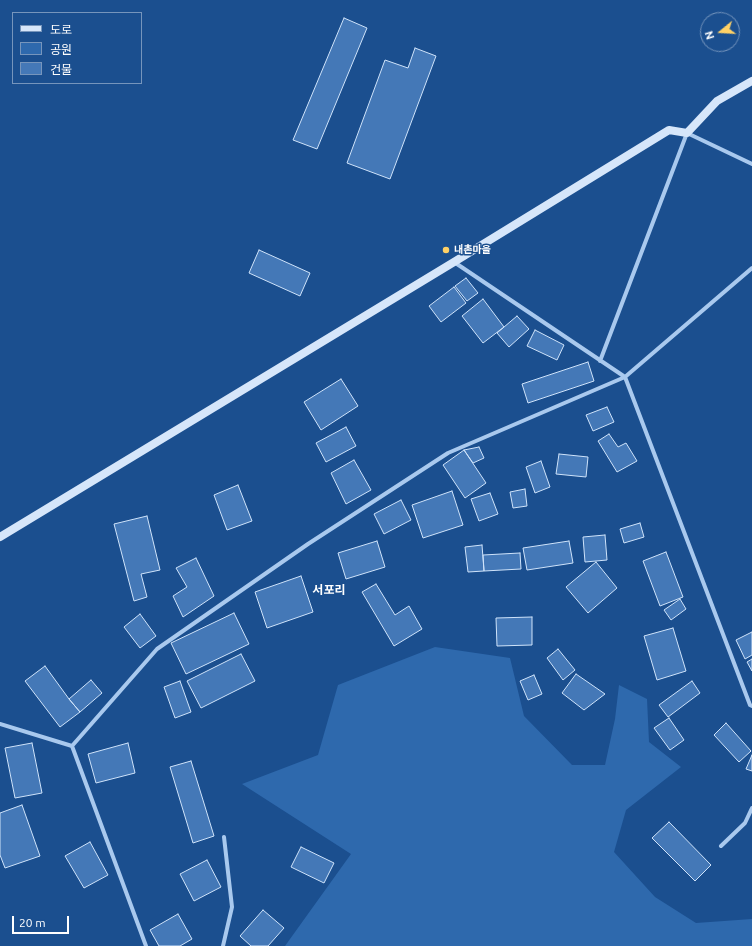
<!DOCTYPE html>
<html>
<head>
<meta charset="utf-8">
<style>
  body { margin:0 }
  #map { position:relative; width:752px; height:946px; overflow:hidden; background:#1b4f8f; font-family:Ubuntu,"Noto Sans KR",sans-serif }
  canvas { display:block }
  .legend { position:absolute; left:12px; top:12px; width:130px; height:72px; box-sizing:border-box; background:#1b4f8f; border:1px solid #7695bc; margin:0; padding:5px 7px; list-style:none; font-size:12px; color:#fff }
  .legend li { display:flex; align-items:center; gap:8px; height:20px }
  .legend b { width:20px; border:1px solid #7695bc }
  .north { position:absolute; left:700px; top:12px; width:40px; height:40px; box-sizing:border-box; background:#1b4f8f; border:1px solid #7695bc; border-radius:50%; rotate:252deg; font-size:11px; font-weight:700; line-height:16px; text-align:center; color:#fff }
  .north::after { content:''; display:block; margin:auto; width:14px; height:18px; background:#ffd166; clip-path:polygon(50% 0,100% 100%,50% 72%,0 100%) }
  .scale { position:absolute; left:12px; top:916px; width:57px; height:18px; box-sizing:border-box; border:2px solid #fff; border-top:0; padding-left:5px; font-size:12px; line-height:14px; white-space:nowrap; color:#fff; -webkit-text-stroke:3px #1b4f8f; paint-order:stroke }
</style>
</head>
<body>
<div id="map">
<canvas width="752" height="946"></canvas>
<ul class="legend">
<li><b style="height:5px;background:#d6e6fa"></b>도로</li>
<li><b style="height:11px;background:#2e69ad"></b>공원</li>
<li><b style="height:11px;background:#4478b7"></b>건물</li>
</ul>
<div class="north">N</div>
<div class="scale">20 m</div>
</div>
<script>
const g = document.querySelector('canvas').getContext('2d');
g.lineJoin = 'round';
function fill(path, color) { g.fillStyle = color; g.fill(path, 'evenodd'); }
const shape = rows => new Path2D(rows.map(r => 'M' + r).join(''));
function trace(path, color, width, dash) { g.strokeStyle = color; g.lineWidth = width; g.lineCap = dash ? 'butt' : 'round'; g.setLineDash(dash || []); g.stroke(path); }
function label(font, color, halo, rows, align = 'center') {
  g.font = font + ' Ubuntu,"Noto Sans KR",sans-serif'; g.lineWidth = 3; g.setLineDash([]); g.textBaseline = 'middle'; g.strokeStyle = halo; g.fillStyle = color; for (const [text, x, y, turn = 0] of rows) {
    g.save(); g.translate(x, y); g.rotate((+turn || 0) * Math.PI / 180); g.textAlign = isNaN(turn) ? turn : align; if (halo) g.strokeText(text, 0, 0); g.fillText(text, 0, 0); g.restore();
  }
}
fill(shape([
  [435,647,510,658,524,716,572,765,605,765,615,719,619,685,647,699,649,742,681,767,626,810,614,852,655,897,696,923,752,919,752,946,285,946,351,854,242,784,318,755,338,685]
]), '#2e69ad');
const building = shape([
  [344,18,367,28,317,149,293,140,344,18],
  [415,48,436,56,390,179,347,163,385,60,408,68,415,48],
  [259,250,310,273,300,296,249,273,259,250],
  [466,278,478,293,467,301,455,286,466,278],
  [454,287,466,303,441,322,429,306,454,287],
  [483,299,504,327,483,343,462,316,483,299],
  [517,316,529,329,509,347,497,333,517,316],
  [535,330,564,345,557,360,527,346,535,330],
  [588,362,594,381,528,403,522,384,588,362],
  [341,379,358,406,321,430,304,402,341,379],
  [607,407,614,422,593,431,586,415,607,407],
  [346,427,356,446,326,462,316,443,346,427],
  [609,434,618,447,626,443,637,461,617,472,598,441,609,434],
  [479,447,484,458,473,463,464,450,479,447],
  [464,450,486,483,465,498,443,465,464,450],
  [559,454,588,457,586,477,556,474,559,454],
  [354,460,371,490,346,504,331,473,354,460],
  [541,461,550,487,535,493,526,467,541,461],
  [238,485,252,521,227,530,214,495,238,485],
  [525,489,527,506,513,508,510,492,525,489],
  [452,491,463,525,423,538,412,505,452,491],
  [490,493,498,514,479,521,471,499,490,493],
  [401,500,411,520,384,534,374,514,401,500],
  [147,516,160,570,141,574,147,597,134,601,114,524,147,516],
  [640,523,644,537,624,543,620,529,640,523],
  [605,535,607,560,585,562,583,537,605,535],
  [377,541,385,567,346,579,338,553,377,541],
  [569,541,573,563,527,570,523,548,569,541],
  [482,545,484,571,468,572,465,547,482,545],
  [666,552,683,597,660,606,643,561,666,552],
  [520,553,521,569,484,571,483,555,520,553],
  [196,558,214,596,183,617,173,596,187,587,176,568,196,558],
  [596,562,617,588,588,613,566,587,596,562],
  [301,576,313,612,267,628,255,592,301,576],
  [376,584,395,615,409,606,422,629,394,646,362,592,376,584],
  [680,599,686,609,671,620,664,610,680,599],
  [234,613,249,644,186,674,171,643,234,613],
  [140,614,156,636,140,648,124,627,140,614],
  [532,617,532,645,497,646,496,618,532,617],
  [673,628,686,671,657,680,644,636,673,628],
  [752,632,752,655,745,659,736,640,752,632],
  [558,649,575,670,563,680,547,658,558,649],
  [241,654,255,681,201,708,187,681,241,654],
  [752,659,752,671,747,662,752,659],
  [45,666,69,699,80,712,60,727,25,681,45,666],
  [576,674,605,694,584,710,562,693,576,674],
  [534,675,542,694,528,700,520,681,534,675],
  [91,680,102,693,80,712,69,699,91,680],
  [180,681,191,712,175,718,164,687,180,681],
  [692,681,700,693,668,717,659,705,692,681],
  [669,718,684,740,670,750,654,728,669,718],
  [726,723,751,751,739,762,714,735,726,723],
  [32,743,42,793,15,798,5,748,32,743],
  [128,743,135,773,96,783,88,754,128,743],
  [752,755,752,771,746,769,752,755],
  [191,761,214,836,193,843,170,767,191,761],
  [22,805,40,856,5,868,0,855,0,813,22,805],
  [669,822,711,865,695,881,652,838,669,822],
  [90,842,108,875,84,888,65,856,90,842],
  [301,847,334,863,324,883,291,867,301,847],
  [207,860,221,887,194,901,180,874,207,860],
  [263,910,284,928,268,946,251,946,240,936,263,910],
  [178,914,192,939,180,946,159,946,150,930,178,914]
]);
fill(building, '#4478b7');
trace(building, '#cfe3fa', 1);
trace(shape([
  [454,262,625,377,750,705,752,706],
  [600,361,687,133,752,164],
  [0,724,72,746],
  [721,846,745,823,752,808],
  [146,946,72,746,157,649,308,544,448,453,625,377,752,268],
  [223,946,232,907,224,837]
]), '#a9c9ee', 4);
trace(shape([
  [0,537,454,262,669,130,687,133,717,101,752,81]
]), '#d6e6fa', 8);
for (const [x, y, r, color] of [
  [446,250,4,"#ffd166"]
]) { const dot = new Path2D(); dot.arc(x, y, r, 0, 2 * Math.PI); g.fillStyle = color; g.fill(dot); trace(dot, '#1b4f8f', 1.5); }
label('bold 10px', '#fff', '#1b4f8f', [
  ["내촌마을",454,250]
], 'left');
label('bold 12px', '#fff', '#1b4f8f', [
  ["서포리",329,590]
]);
</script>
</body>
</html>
